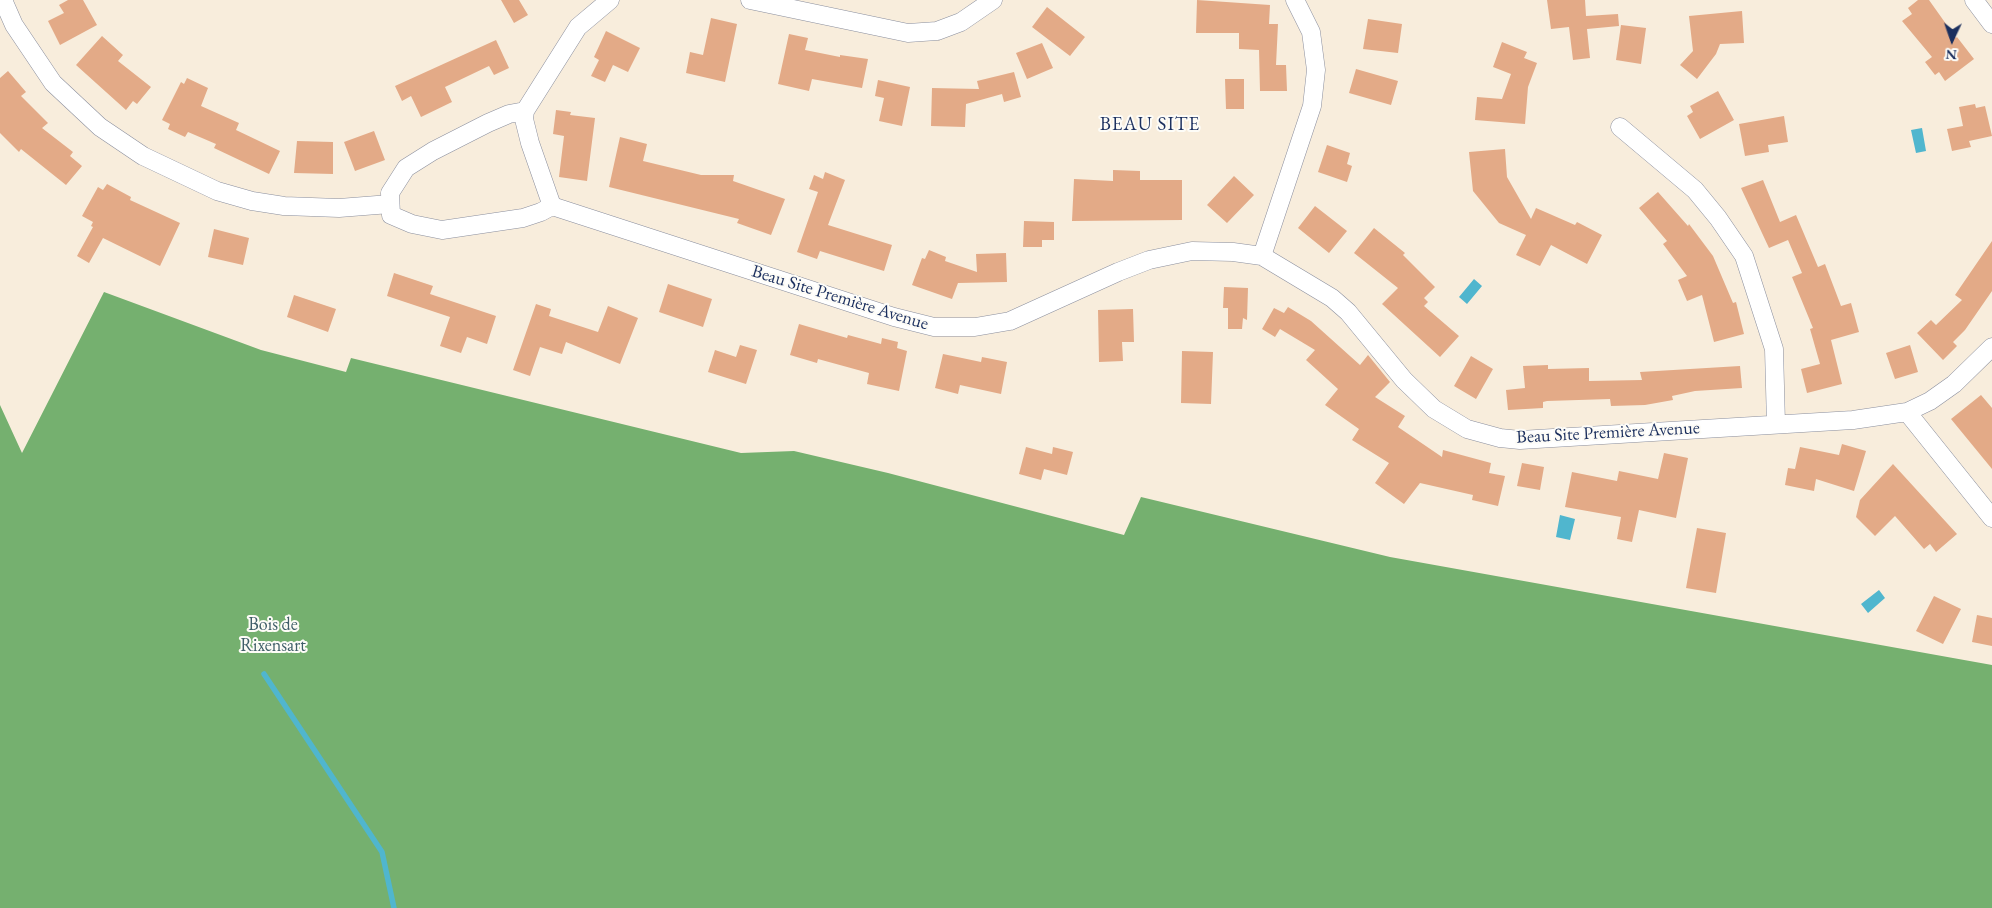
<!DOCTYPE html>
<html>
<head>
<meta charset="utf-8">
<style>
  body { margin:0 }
  #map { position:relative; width:1992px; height:908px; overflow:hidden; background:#f8eddc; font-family:"EB Garamond",serif }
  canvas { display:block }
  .north { position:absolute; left:1927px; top:15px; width:50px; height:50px; -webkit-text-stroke:4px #fdfcf7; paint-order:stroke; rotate:183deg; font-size:14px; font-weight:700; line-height:20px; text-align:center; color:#1b2f5e }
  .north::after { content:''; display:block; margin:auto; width:18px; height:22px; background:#1b2f5e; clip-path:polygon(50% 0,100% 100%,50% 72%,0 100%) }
</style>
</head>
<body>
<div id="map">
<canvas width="1992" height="908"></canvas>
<div class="north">N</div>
</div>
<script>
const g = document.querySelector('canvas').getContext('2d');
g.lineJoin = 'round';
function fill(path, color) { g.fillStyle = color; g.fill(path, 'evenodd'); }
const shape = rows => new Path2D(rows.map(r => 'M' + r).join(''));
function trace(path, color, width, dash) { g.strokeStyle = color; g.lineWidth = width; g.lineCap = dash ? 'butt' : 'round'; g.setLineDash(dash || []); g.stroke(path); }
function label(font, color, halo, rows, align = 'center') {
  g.font = font + ' "EB Garamond",serif'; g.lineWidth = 4; g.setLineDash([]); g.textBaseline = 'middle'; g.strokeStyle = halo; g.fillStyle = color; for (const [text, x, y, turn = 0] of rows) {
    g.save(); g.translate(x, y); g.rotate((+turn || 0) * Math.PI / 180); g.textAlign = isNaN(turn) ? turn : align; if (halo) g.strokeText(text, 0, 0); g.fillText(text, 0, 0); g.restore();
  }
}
fill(shape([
  [104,292,261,350,346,372,351,358,741,453,794,451,888,473,1124,535,1141,497,1390,557,1992,665,1992,908,0,908,0,405,22,453]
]), '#75b06f');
fill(shape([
  [1922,128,1926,151,1916,153,1911,130],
  [1474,279,1482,286,1467,304,1459,297],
  [1560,515,1575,519,1570,540,1556,537],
  [1879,590,1885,598,1868,613,1861,604]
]), '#50b6ce');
trace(shape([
  [264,674,382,852,394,908]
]), '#50b6ce', 5.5);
fill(shape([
  [68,0,83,0,97,25,60,45,48,21,64,13,59,5],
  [501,0,519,0,528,15,514,23],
  [1197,0,1270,5,1269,24,1278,24,1276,65,1286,65,1287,91,1260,91,1259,50,1239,49,1239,33,1196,33],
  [1547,0,1585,0,1586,16,1618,14,1619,26,1587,29,1590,58,1573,60,1569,27,1551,29],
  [1918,0,1929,0,1956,38,1957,37,1974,59,1945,81,1939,72,1935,75,1925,62,1932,57,1902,21,1912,14,1908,8],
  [1047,7,1085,37,1070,56,1032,27],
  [1742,11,1744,43,1720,44,1716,54,1697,79,1680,65,1693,51,1689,16],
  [711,18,737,24,725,82,686,73,690,52,703,55],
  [1368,19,1402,24,1398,53,1363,49],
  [1621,25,1646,28,1641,64,1616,60],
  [606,31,640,48,628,72,613,65,605,82,591,76,599,60,594,57],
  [789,34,808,38,805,50,840,57,840,55,868,59,862,88,812,79,809,91,778,84],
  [102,36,123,55,118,61,151,87,137,104,133,101,126,110,76,65],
  [496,40,509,68,494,75,489,66,445,87,452,102,421,117,411,96,402,101,395,86],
  [1502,42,1527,52,1524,58,1537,63,1528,87,1525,124,1475,120,1477,97,1502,99,1511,74,1493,67],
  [1042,43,1053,68,1027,79,1016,53],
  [1356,69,1398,81,1391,105,1349,93],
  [8,71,26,92,21,96,48,123,42,128,73,152,70,156,82,166,66,185,21,149,19,152,0,133,0,78],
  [1014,72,1021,97,1004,102,1002,94,966,104,965,127,931,126,932,88,979,89,977,81],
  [187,78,208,88,201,106,239,123,236,130,280,151,269,174,214,148,216,144,188,132,185,137,168,129,170,124,162,120,181,82,184,84],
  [1225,79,1244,79,1244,109,1226,109],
  [878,80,910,87,902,126,879,121,884,98,875,96],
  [1718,91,1734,120,1700,139,1687,116,1693,112,1690,106],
  [1975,104,1976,108,1985,106,1992,136,1969,141,1971,147,1952,151,1947,129,1963,126,1959,107],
  [556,110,571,112,570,115,595,118,587,181,559,177,564,136,553,134],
  [1784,116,1788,142,1768,145,1769,152,1745,156,1739,124],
  [374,131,385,160,355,171,344,142],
  [620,137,647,144,643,161,701,175,734,175,733,181,785,199,771,235,737,223,739,219,609,187],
  [297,141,333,142,333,174,294,173],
  [1327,145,1350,153,1347,164,1352,166,1347,182,1318,172],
  [1505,149,1507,177,1531,219,1536,208,1575,225,1577,222,1602,235,1587,264,1551,245,1540,266,1516,255,1526,235,1499,223,1473,191,1469,152],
  [1113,170,1140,171,1140,180,1182,180,1182,220,1072,221,1074,179,1113,181],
  [825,172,845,180,828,225,892,245,884,271,820,251,817,259,797,252,818,192,809,189,814,175,823,179],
  [1234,176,1254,195,1227,223,1207,205],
  [1763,180,1780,222,1796,215,1818,267,1825,264,1841,306,1851,303,1859,332,1831,340,1842,384,1807,393,1801,369,1820,364,1810,329,1813,328,1792,277,1802,273,1788,240,1769,248,1741,188],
  [107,184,131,197,130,200,180,223,160,266,103,238,89,263,77,256,93,227,91,226,93,222,82,216,98,187,103,190],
  [1658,192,1688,226,1689,224,1713,256,1733,303,1736,302,1744,334,1714,342,1702,295,1687,301,1678,280,1687,276,1663,244,1667,241,1639,208],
  [1315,206,1347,231,1329,253,1298,228],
  [1024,221,1054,222,1054,240,1042,240,1042,247,1023,247],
  [1374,228,1405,253,1403,255,1435,287,1424,298,1428,302,1424,306,1459,336,1440,357,1382,304,1398,288,1354,253],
  [214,229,249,238,243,265,208,257],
  [1992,241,1992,291,1965,330,1953,342,1957,346,1943,360,1917,333,1931,320,1936,325,1962,300,1955,295],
  [929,250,946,257,945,261,977,272,976,254,1006,253,1007,282,958,283,952,299,912,285,922,258,925,259],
  [394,273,433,286,430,294,496,316,487,344,467,337,461,353,440,346,450,317,387,296],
  [668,284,712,299,703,327,659,312],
  [1224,287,1248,288,1247,320,1243,318,1242,329,1228,329,1228,308,1223,308],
  [294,295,336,309,328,332,287,317],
  [536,304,551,309,549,316,598,332,608,306,638,318,620,364,566,342,562,354,540,347,530,376,513,370],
  [1288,307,1311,321,1360,365,1368,355,1390,382,1375,397,1405,416,1398,427,1442,457,1443,450,1491,463,1489,473,1505,476,1498,506,1472,500,1473,495,1420,483,1404,504,1375,483,1389,463,1352,440,1359,429,1325,405,1338,389,1306,360,1315,350,1280,329,1275,337,1262,329,1274,308,1284,313],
  [1133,309,1134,342,1122,342,1123,361,1099,362,1098,310],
  [799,324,847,338,848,335,881,344,882,338,898,342,897,348,907,351,899,391,867,384,869,373,818,359,817,363,790,355],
  [740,345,757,350,746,384,708,372,715,350,736,357],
  [1910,345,1918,372,1895,379,1886,353],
  [1182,351,1213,352,1211,404,1181,403],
  [943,354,981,362,982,357,1007,362,1001,394,960,385,958,394,935,388],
  [1471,356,1493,369,1476,399,1454,386],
  [1548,365,1548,369,1589,368,1589,381,1642,380,1640,372,1740,366,1742,388,1695,391,1672,396,1673,400,1645,405,1611,406,1610,399,1547,401,1543,402,1543,408,1508,410,1506,390,1525,388,1523,366],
  [1981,395,1992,408,1992,469,1951,419],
  [1842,444,1866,451,1854,491,1816,479,1814,491,1785,485,1788,468,1795,469,1800,447,1839,455],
  [1026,447,1052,454,1053,447,1073,452,1067,475,1044,469,1041,480,1019,474],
  [1664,453,1688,458,1676,518,1639,510,1632,542,1617,539,1621,517,1565,507,1572,472,1617,481,1619,471,1658,479],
  [1522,463,1544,467,1540,490,1517,486],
  [1893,464,1957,534,1936,552,1930,544,1924,549,1895,516,1875,536,1856,517,1860,500],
  [1697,528,1726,533,1716,593,1686,588],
  [1934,596,1961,609,1943,644,1916,631],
  [1977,615,1992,618,1992,646,1972,642]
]), '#e3aa87');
const street = shape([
  [3,0,14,25,53,83,100,127,143,156,217,191,252,201,284,206,339,208,390,204],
  [750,0,908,33,937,31,961,22,993,0],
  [1974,0,1992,24],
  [525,111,509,114,488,123,433,151,406,168,390,193,391,215,412,224,442,230,523,218,541,212,552,206],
  [1620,127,1695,190,1718,218,1744,256,1774,349,1776,424],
  [552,206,894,317,934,327,975,327,1010,321,1118,272,1149,260,1192,251,1233,252,1262,256,1332,298,1348,312,1404,380,1434,409,1467,429,1500,438,1520,440,1853,420,1907,412,1930,401,1954,384,1992,347],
  [552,206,530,143,524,119,525,111,578,27,610,0],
  [1262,256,1312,106,1316,70,1311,32,1295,0],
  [1907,412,1992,518]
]);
trace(street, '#8a8e9d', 19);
trace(street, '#fff', 18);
label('18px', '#1b2f5e', '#fdfcf7', [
  ["Beau Site Première Avenue",840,298,17],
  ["Beau Site Première Avenue",1608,433,-3]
]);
label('18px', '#3f5e68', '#fdfcf7', [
  ["Bois de",273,625],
  ["Rixensart",273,646]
]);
g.letterSpacing = '1px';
label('19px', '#1b2f5e', '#fdfcf7', [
  ["BEAU SITE",1150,125]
]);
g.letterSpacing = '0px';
</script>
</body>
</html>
